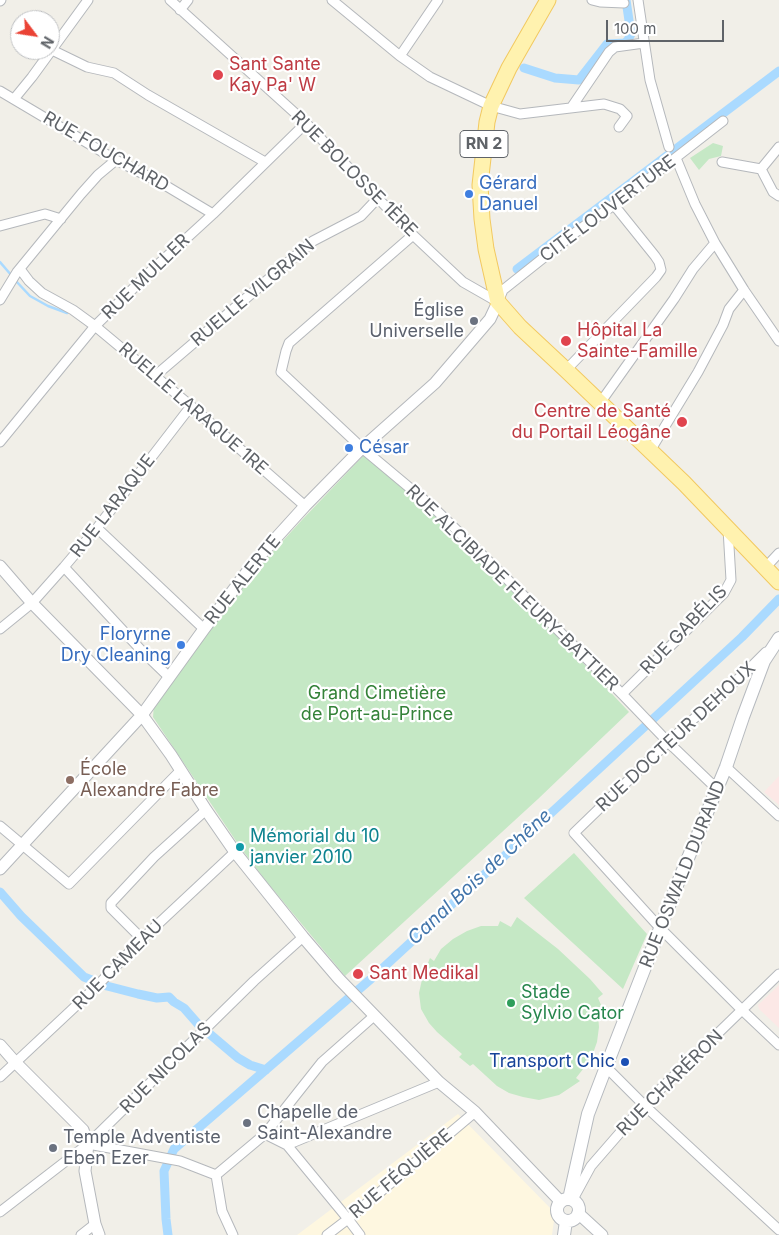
<!DOCTYPE html>
<html>
<head>
<meta charset="utf-8">
<style>
  body { margin:0 }
  #map { position:relative; width:779px; height:1235px; overflow:hidden; background:#f1efe8; font-family:Inter,sans-serif }
  canvas { display:block }
  .north { position:absolute; left:10px; top:10px; width:50px; height:50px; box-sizing:border-box; background:#fff; border:1px solid #bfc1c3; border-radius:50%; rotate:121deg; font-size:14px; font-weight:700; line-height:20px; text-align:center; color:#5f6368 }
  .north::after { content:''; display:block; margin:auto; width:18px; height:22px; background:#ea4335; clip-path:polygon(50% 0,100% 100%,50% 72%,0 100%) }
  .scale { position:absolute; left:606px; top:20px; width:118px; height:22px; box-sizing:border-box; border:2px solid #5f6368; border-top:0; padding-left:6px; font-size:15px; line-height:18px; white-space:nowrap; color:#5f6368; -webkit-text-stroke:4px #fff; paint-order:stroke }
</style>
</head>
<body>
<div id="map">
<canvas width="779" height="1235"></canvas>
<div class="north">N</div>
<div class="scale">100 m</div>
</div>
<script>
const g = document.querySelector('canvas').getContext('2d');
g.lineJoin = 'round';
function fill(path, color) { g.fillStyle = color; g.fill(path, 'evenodd'); }
const shape = rows => new Path2D(rows.map(r => 'M' + r).join(''));
function trace(path, color, width, dash) { g.strokeStyle = color; g.lineWidth = width; g.lineCap = dash ? 'butt' : 'round'; g.setLineDash(dash || []); g.stroke(path); }
function label(font, color, halo, rows, align = 'center') {
  g.font = font + ' Inter,sans-serif'; g.lineWidth = 4.5; g.setLineDash([]); g.textBaseline = 'middle'; g.strokeStyle = halo; g.fillStyle = color; for (const [text, x, y, turn = 0] of rows) {
    g.save(); g.translate(x, y); g.rotate((+turn || 0) * Math.PI / 180); g.textAlign = isNaN(turn) ? turn : align; if (halo) g.strokeText(text, 0, 0); g.fillText(text, 0, 0); g.restore();
  }
}
fill(shape([
  [458,1114,555,1213,552,1235,297,1235]
]), '#fef7e0');
fill(shape([
  [779,776,779,805,764,792],
  [779,985,779,1028,759,1009,758,1005]
]), '#fce8e6');
fill(shape([
  [713,143,723,146,721,156,709,159,699,170,690,158],
  [364,455,423,502,493,567,629,712,538,799,345,976,266,881,240,847,153,717,154,705,249,578,301,521],
  [574,853,647,934,623,989,524,898],
  [517,917,558,949,590,979,603,994,598,998,605,1014,598,1016,599,1027,597,1042,592,1056,587,1064,576,1078,580,1081,559,1095,539,1100,523,1097,509,1093,497,1086,473,1064,470,1066,459,1057,462,1054,437,1032,429,1023,421,1009,419,993,423,975,430,958,434,961,441,949,453,939,467,931,481,926,498,926,500,921,511,927]
]), '#c5e8c5');
trace(shape([
  [0,262,12,276],
  [15,280,30,296,48,306,67,313]
]), '#aadaff', 2.5);
trace(shape([
  [524,68,555,78,579,80,607,44,625,43,628,40,631,34,626,0],
  [517,269,779,71],
  [0,892,21,916,84,977,107,986,138,994,157,998,169,997,174,1002,184,1008,198,1024,238,1058,250,1065,266,1070],
  [168,1235,166,1219,164,1171,174,1149,372,978,742,637,779,599]
]), '#aadaff', 9);
const minor = shape([
  [170,0,306,123,413,235,463,282,498,302,503,290,576,232,629,194,723,121],
  [332,0,400,56,430,77,491,106,520,114,604,104,620,109,627,116,619,127],
  [592,0,600,2,624,3],
  [638,0,650,80,669,147],
  [0,1,1,0],
  [180,10,188,0],
  [52,50,87,67,114,73,148,95,265,162],
  [400,56,438,0],
  [0,91,116,160,163,184,213,214],
  [14,99,32,77,88,0],
  [571,108,609,52,615,47,644,43],
  [779,147,761,169,773,192,779,196],
  [676,158,695,204,715,243,744,290,779,341],
  [722,162,761,169],
  [0,226,45,214,61,219],
  [413,235,289,343,286,351,281,372,362,448,435,509,508,580,622,694,668,742,717,789],
  [20,269,29,281,42,293,73,310,95,326,191,406,305,506],
  [0,300,17,272,81,194,98,175,116,160],
  [566,370,656,277,661,270,659,262,655,256,614,205],
  [155,376,313,241,361,216,378,198],
  [600,403,674,299,693,269,715,243],
  [0,442,95,326,153,269,213,214,306,123],
  [650,451,698,372,723,325,729,309,744,290],
  [97,528,204,629],
  [64,567,141,650,169,677],
  [765,568,779,553],
  [0,629,32,603,64,567,97,528,191,406],
  [766,652,749,669,668,742,574,833,661,929,742,1010,779,1045],
  [622,694,724,593,731,580,728,529],
  [726,767,779,816],
  [0,826,69,884,180,771],
  [142,939,111,908,111,903,154,857,206,810],
  [606,1067,644,1105,779,1230],
  [0,1077,95,988,142,939,235,852],
  [265,1134,287,1145,439,1082],
  [88,1144,180,1161,216,1175,265,1134,322,1062,374,1016],
  [287,1145,348,1219,360,1235],
  [216,1175,222,1211,233,1235],
  [572,1201,591,1166,644,1105,779,974],
  [0,1212,88,1144,254,981,303,937],
  [81,1235,95,1224],
  [327,1235,348,1219,475,1112]
]);
const tertiary = shape([
  [0,566,32,603,142,715,171,755,206,810,235,852,303,937,339,979,439,1082,475,1112,561,1202],
  [0,869,142,715,204,629,256,560,305,506,362,448,435,383,490,319,498,302],
  [0,1045,15,1062,83,1130,88,1144,85,1171,95,1224,99,1235],
  [578,1213,602,1235]
]);
const secondary = shape([
  [569,1199,588,1114,606,1067,681,875,726,767,743,717,764,661,779,638],
  '557 1210a11 11 0 1 1 22 0a11 11 0 1 1-22 0Z',
  [564,1235,566,1221]
]);
const primary = shape([
  [548,0,509,68,491,106,487,122,480,185,482,219,486,249,498,302,520,327,566,370,684,483,779,582]
]);
trace(minor, '#b5b8bc', 11);
trace(tertiary, '#b5b8bc', 13);
trace(secondary, '#b6babf', 14);
trace(primary, '#f2c960', 17);
trace(minor, '#fff', 9);
trace(tertiary, '#fff', 11);
trace(secondary, '#fff', 12);
trace(primary, '#fff2af', 15);
for (const [x, y, r, color] of [
  [218,75,6,"#e0444e"],
  [469,194,5,"#3f7fe0"],
  [474,321,5,"#6b7280"],
  [566,341,6,"#e0444e"],
  [682,422,6,"#e0444e"],
  [349,448,5,"#3f7fe0"],
  [181,645,5,"#3f7fe0"],
  [70,780,5,"#8d6e63"],
  [240,847,5,"#0f9aa8"],
  [358,974,6,"#e0444e"],
  [511,1003,5,"#2e9e5b"],
  [625,1062,5,"#1a4fb4"],
  [247,1123,5,"#6b7280"],
  [53,1148,5,"#6b7280"]
]) { const dot = new Path2D(); dot.arc(x, y, r, 0, 2 * Math.PI); g.fillStyle = color; g.fill(dot); trace(dot, '#fff', 2); }
for (const [x, y, w] of [
  [484,144,48]
]) { const box = new Path2D(); box.roundRect(x - w / 2, y - 13.5, w, 27, 4); g.fillStyle = '#fff'; g.fill(box); trace(box, '#5f6368', 1); }
label('bold 16px', '#5f6368', null, [
  ["RN 2",484,144]
]);
label('18px', '#be3a42', '#fff', [
  ["Sant Sante",229,65],
  ["Kay Pa' W",229,86],
  ["Hôpital La",577,331],
  ["Sainte-Famille",577,352],
  ["Centre de Santé",671,412,"right"],
  ["du Portail Léogâne",671,433,"right"],
  ["Sant Medikal",369,974]
], 'left');
label('18px', '#5f6368', '#fff', [
  ["RUE FOUCHARD",106,152,30],
  ["RUE BOLOSSE 1ÈRE",354,174,45],
  ["CITÉ LOUVERTURE",608,209,-37],
  ["RUE MULLER",146,277,-44],
  ["RUELLE VILGRAIN",253,293,-40],
  ["RUELLE LARAQUE 1RE",193,409,41],
  ["RUE LARAQUE",113,506,-52],
  ["RUE ALERTE",243,580,-51],
  ["RUE ALCIBIADE FLEURY-BATTIER",512,588,44],
  ["RUE GABÉLIS",684,630,-46],
  ["RUE DOCTEUR DEHOUX",676,737,-43],
  ["RUE OSWALD DURAND",683,874,-68],
  ["RUE CAMEAU",118,965,-45],
  ["RUE NICOLAS",166,1068,-45],
  ["RUE CHARÉRON",670,1083,-45],
  ["RUE FÉQUIÈRE",401,1174,-40]
]);
label('18px', '#366cbe', '#fff', [
  ["Gérard",479,184],
  ["Danuel",479,205],
  ["César",359,448],
  ["Floryrne",171,635,"right"],
  ["Dry Cleaning",171,656,"right"]
], 'left');
label('18px', '#5b616d', '#fff', [
  ["Église",464,311,"right"],
  ["Universelle",464,332,"right"],
  ["Chapelle de",257,1113],
  ["Saint-Alexandre",257,1134],
  ["Temple Adventiste",63,1138],
  ["Eben Ezer",63,1159]
], 'left');
label('18px', '#348238', '#fff', [
  ["Grand Cimetière",377,694],
  ["de Port-au-Prince",377,715]
]);
label('18px', '#785e54', '#fff', [
  ["École",80,770],
  ["Alexandre Fabre",80,791]
], 'left');
label('18px', '#0d838f', '#fff', [
  ["Mémorial du 10",250,837],
  ["janvier 2010",250,858]
], 'left');
label('18px', '#27864d', '#fff', [
  ["Stade",521,993],
  ["Sylvio Cator",521,1014]
], 'left');
label('18px', '#164399', '#fff', [
  ["Transport Chic",615,1062]
], 'right');
label('italic 19px', '#4174aa', '#fff', [
  ["Canal Bois de Chêne",480,877,-43]
]);
</script>
</body>
</html>
